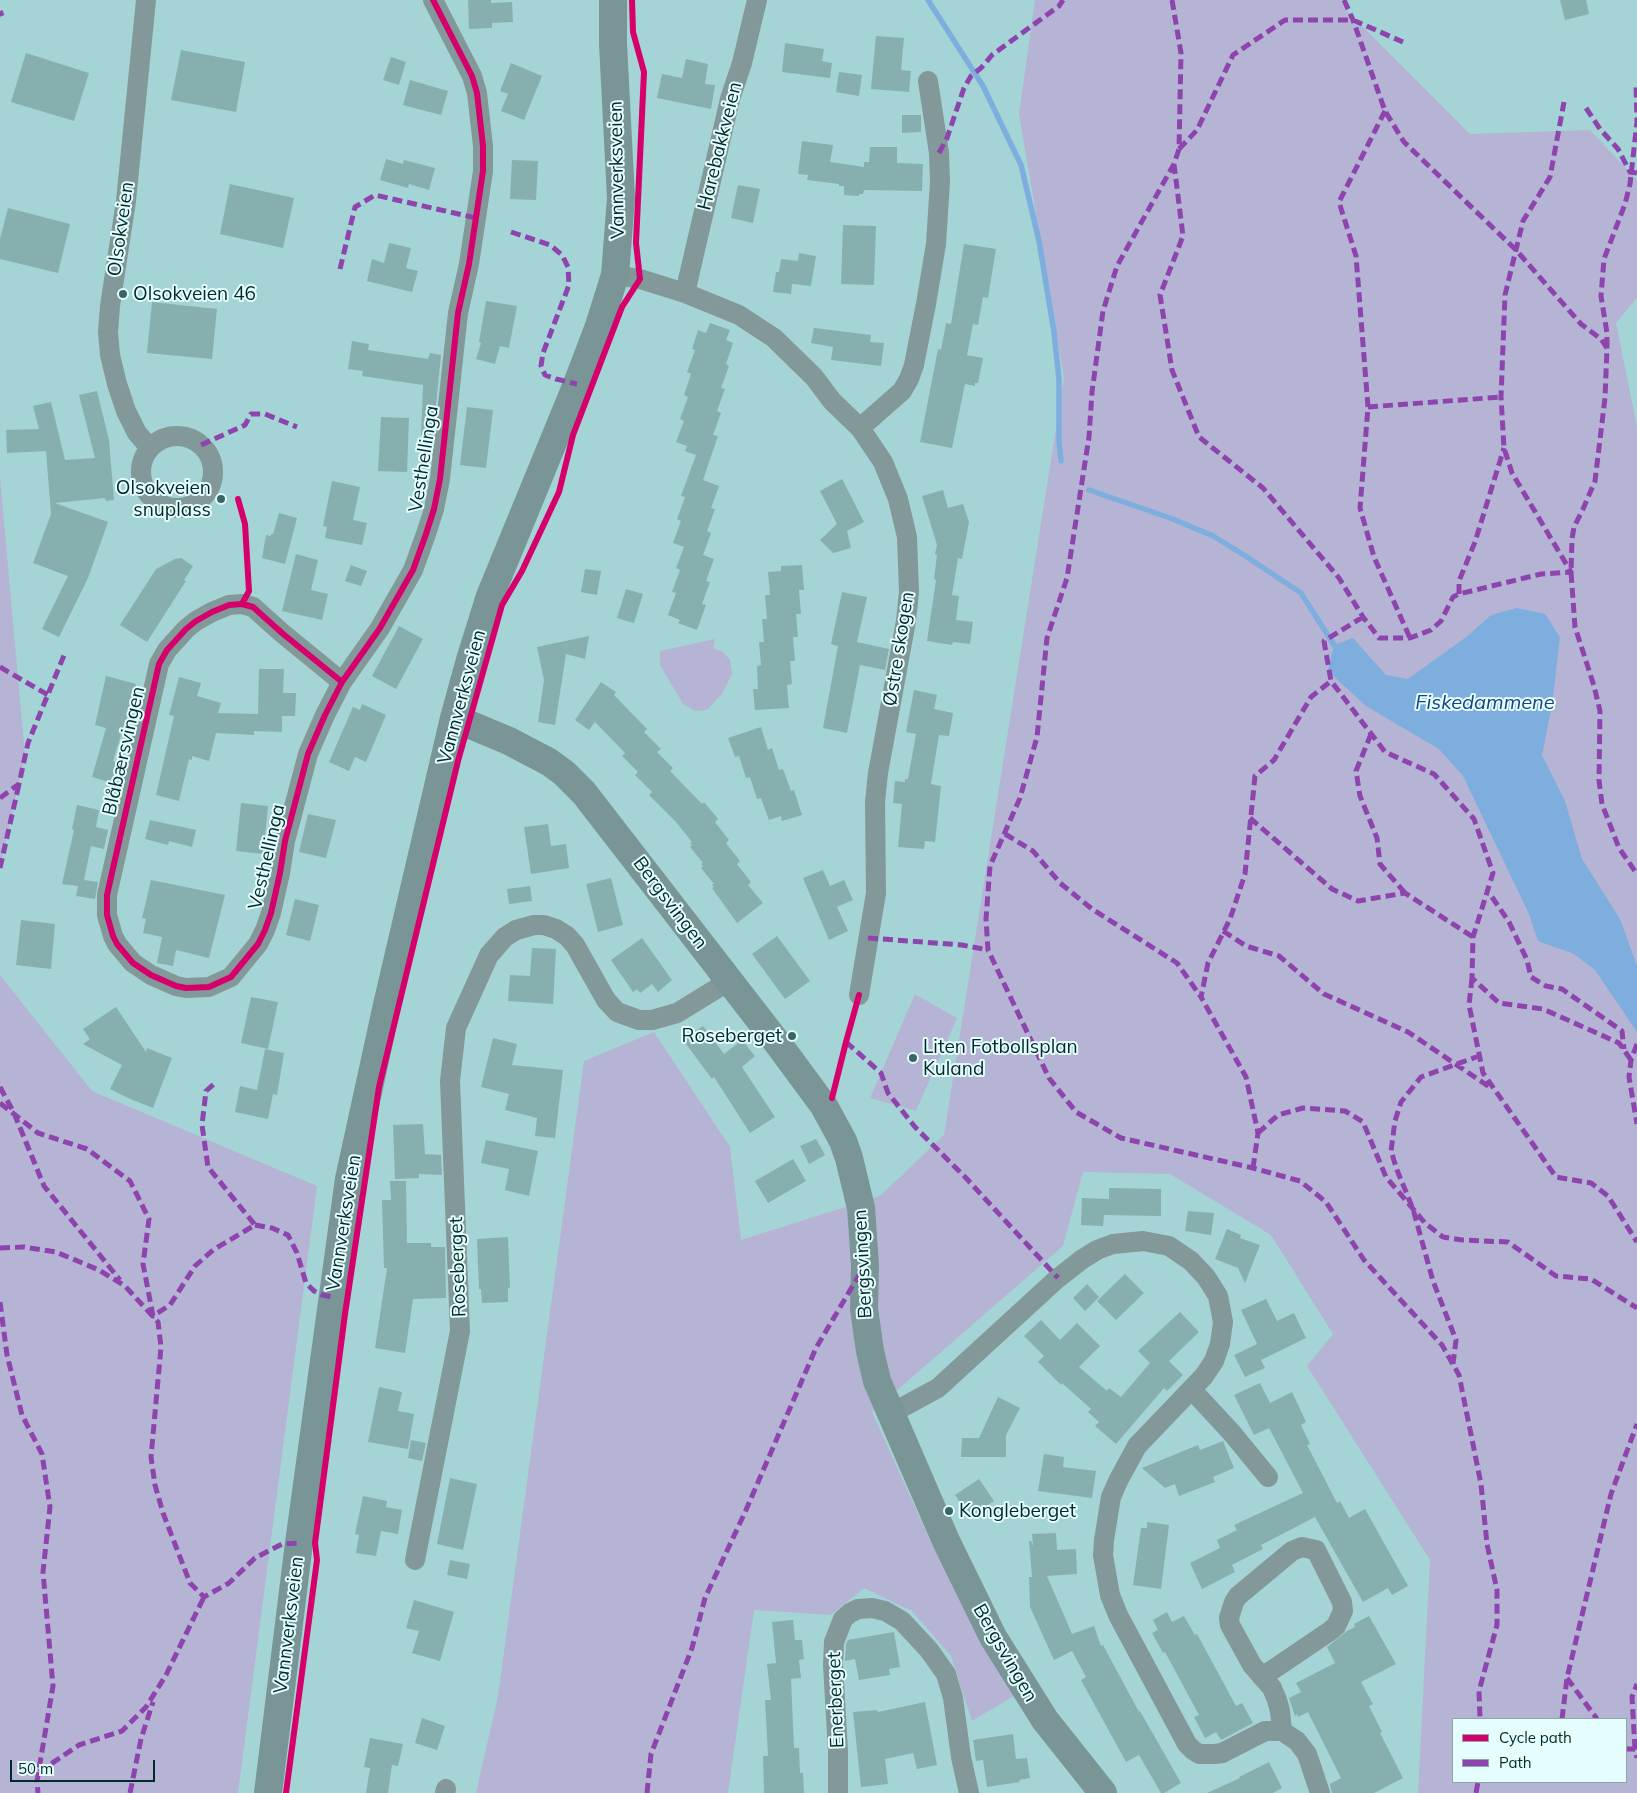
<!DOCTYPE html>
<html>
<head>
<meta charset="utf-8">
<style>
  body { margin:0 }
  #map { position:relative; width:1637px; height:1793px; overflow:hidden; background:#a4d4d6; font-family:Mulish,sans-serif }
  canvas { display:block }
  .legend { position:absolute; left:1452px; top:1718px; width:175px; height:65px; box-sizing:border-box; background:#e5fdfd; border:1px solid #8aa8a8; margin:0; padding:6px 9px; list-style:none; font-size:15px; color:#012929 }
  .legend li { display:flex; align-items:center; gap:10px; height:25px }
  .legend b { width:25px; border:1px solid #8aa8a8 }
  .scale { position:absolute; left:10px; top:1760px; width:145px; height:22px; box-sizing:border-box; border:2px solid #012929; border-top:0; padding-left:6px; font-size:15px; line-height:18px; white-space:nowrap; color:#012929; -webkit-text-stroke:4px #e5fdfd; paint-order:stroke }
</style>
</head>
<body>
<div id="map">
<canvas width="1637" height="1793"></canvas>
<ul class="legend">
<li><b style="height:6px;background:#d6006c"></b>Cycle path</li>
<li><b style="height:6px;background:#8e44ad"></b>Path</li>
</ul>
<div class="scale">50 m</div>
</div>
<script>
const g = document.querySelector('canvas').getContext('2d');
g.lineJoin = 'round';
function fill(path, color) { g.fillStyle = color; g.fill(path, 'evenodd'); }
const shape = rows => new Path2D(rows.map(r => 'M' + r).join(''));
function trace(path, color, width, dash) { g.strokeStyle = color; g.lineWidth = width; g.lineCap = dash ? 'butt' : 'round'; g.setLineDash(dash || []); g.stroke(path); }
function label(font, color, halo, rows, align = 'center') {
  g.font = font + ' Mulish,sans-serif'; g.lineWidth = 4; g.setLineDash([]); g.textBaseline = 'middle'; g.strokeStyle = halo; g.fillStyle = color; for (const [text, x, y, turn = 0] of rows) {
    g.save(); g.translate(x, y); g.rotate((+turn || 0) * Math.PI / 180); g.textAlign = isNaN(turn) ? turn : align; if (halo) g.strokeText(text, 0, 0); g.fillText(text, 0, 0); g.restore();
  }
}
fill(shape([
  [1035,0,1341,0,1346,10,1470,134,1590,130,1637,180,1637,298,1616,323,1637,427,1637,1793,1418,1793,1430,1560,1307,1366,1333,1334,1271,1235,1170,1174,1083,1172,1063,1246,872,1412,935,1551,1014,1696,972,1721,951,1656,912,1611,864,1588,831,1615,754,1610,728,1793,476,1793,498,1696,584,1061,654,1032,730,1147,741,1240,880,1196,944,1135,1064,378,1019,114],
  [1453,1719,1626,1719,1626,1782,1453,1782],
  [0,477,25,756,0,868],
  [715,639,713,648,723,652,730,660,732,674,722,694,707,710,695,711,683,704,660,665,660,651],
  [0,975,92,1091,317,1186,238,1793,0,1793],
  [915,994,957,1018,916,1111,870,1098]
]), '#b6b4d5');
fill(shape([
  [1517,608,1545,614,1560,637,1552,705,1542,755,1565,801,1582,859,1620,919,1637,966,1637,1032,1595,970,1574,954,1538,941,1529,914,1463,776,1439,749,1366,706,1328,671,1334,645,1353,638,1386,675,1408,679,1469,635,1491,615]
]), '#7daedd');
trace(shape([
  [928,0,983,86,1021,165,1039,241,1054,332,1059,379,1059,441,1061,461],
  [1089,490,1173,519,1213,536,1244,555,1301,593,1334,645]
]), '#7daedd', 5.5);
fill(shape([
  [468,0,491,0,491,3,512,2,513,22,492,23,492,28,469,29],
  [1560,0,1586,0,1589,14,1565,20],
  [876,36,904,38,901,70,911,71,909,92,871,89],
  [785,43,824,49,822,61,832,63,830,78,782,72],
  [181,50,245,62,236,112,171,100],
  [26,53,89,73,74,121,11,102],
  [391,57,406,62,399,85,383,80],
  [686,59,708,64,705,84,715,85,711,109,657,98,662,74,682,78],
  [511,63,542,76,524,120,501,111,508,94,500,91],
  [839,72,862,75,859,96,836,92],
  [410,80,448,91,441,115,403,105],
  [902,115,921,115,921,132,902,133],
  [802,141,833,145,830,162,864,167,864,162,869,162,870,147,897,147,897,163,923,164,922,191,864,190,863,194,859,194,859,196,844,195,844,186,839,186,839,184,807,180,808,175,798,174],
  [386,159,403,164,404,160,435,168,429,190,409,184,408,188,380,180],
  [512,160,538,161,536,200,510,199],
  [230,184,294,198,283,248,220,234],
  [738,185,760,189,753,223,731,218],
  [8,208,70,224,58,273,0,259,0,239],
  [843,225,876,226,874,285,841,284],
  [389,243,411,248,406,268,418,271,412,292,367,281,372,259,384,263],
  [964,244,996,249,988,298,983,297,978,325,973,324,967,355,983,358,978,383,975,383,975,386,965,384,952,448,920,442,938,349,941,350,946,323,951,324],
  [799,253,816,256,811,286,792,284,791,294,773,292,776,272,779,272,781,259,798,261],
  [486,301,517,306,509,348,500,346,495,364,476,359,481,343,479,342],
  [152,302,217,309,212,359,147,353],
  [710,323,730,330,726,340,733,343,726,364,729,366,721,388,725,389,717,411,721,413,713,435,718,436,703,480,719,486,711,508,715,509,707,531,711,533,703,555,714,559,706,581,710,582,702,604,706,605,697,630,678,623,680,620,668,615,676,593,672,592,680,570,676,568,684,547,673,543,681,521,677,519,685,497,681,496,696,455,685,451,687,446,676,442,684,421,680,419,688,397,684,395,691,374,687,372,695,350,692,349,698,330,706,333],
  [814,328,871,335,870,342,884,343,881,366,831,360,833,347,811,343],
  [352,341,369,344,368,350,428,359,430,353,441,355,433,435,421,435,423,385,362,376,363,371,348,369],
  [97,391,109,440,114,500,106,501,105,498,55,503,108,522,88,578,59,637,42,629,68,576,33,563,51,514,46,451,7,453,6,430,39,429,33,406,51,402,65,460,95,458,79,395],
  [467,407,493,410,486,468,460,465],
  [381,417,409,418,407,472,378,471],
  [842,479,864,522,847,531,851,548,833,553,820,540,837,524,820,491],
  [332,481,360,487,353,520,367,523,362,545,325,538,327,527,323,526],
  [943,490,948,508,963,504,969,522,962,559,958,558,952,595,959,596,956,620,973,622,970,644,953,642,952,645,927,641,936,580,934,579,937,555,935,554,937,545,922,496],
  [279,513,297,518,285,564,262,558,266,535,271,536,271,534,273,534],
  [296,554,318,560,311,590,328,594,322,620,282,611],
  [181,558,193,566,184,580,186,581,147,642,120,625,156,569,175,559],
  [351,565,367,571,361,586,345,581],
  [802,565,804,590,799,590,801,614,796,614,798,637,793,637,795,661,790,661,792,684,787,685,789,708,755,710,753,689,758,689,757,666,761,665,759,642,764,642,762,619,767,619,765,595,770,595,768,572,781,571,781,566],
  [585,569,601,571,597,595,581,592],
  [626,589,643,594,634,623,617,618],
  [842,592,867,597,857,642,889,649,885,670,860,665,847,733,823,728,838,646,831,644],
  [399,626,423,639,396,689,372,676],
  [589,636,585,659,566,654,555,725,538,722,544,680,537,647],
  [259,669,284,669,283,693,296,693,295,716,282,716,282,732,254,731,254,735,216,733,209,761,192,756,192,760,189,759,179,801,156,795,174,716,169,715,179,677,201,683,197,696,221,703,218,713,258,714],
  [106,676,136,684,124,733,122,732,113,761,118,762,112,783,92,777,106,728,95,725],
  [601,682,616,692,614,695,647,729,644,732,661,749,657,752,673,768,670,771,702,804,704,802,718,819,715,822,729,840,726,843,740,861,737,864,751,882,748,885,763,903,737,923,712,888,714,887,712,885,714,884,701,868,703,866,701,864,703,863,690,847,692,845,690,843,692,842,676,822,649,795,652,792,635,775,638,772,622,756,625,753,595,722,589,730,575,720],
  [914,690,937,695,934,709,953,713,949,736,939,735,931,784,941,786,935,842,925,841,924,849,898,847,902,804,893,803,895,781,905,782,905,779,908,779,916,734,906,732],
  [362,704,386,715,366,762,355,757,349,771,329,762,353,707,360,710],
  [761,727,768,750,772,748,779,770,783,769,791,791,794,790,802,815,782,821,781,816,769,820,761,798,757,799,750,777,746,778,739,756,735,757,728,738],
  [241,803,268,806,263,854,236,851],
  [77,805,99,810,96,827,108,830,104,849,91,846,84,880,98,882,95,899,76,896,78,886,62,884,74,830,72,829],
  [308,814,336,820,326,858,299,852],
  [150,820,196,830,192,847,169,841,168,845,145,839],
  [548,824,551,846,566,844,569,868,531,874,524,827],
  [823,870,830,886,844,880,853,900,837,907,848,931,829,940,803,878],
  [611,878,623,925,598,932,586,884],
  [151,880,225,895,209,958,176,950,173,966,157,963,162,937,143,933,146,919,142,918],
  [530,886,532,901,509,904,507,889],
  [295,899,319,905,310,941,286,935],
  [21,920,55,924,51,969,16,965],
  [777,936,810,981,785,999,752,954],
  [642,938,672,980,658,992,652,984,640,993,637,989,633,992,611,960],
  [532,948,556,949,553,1004,508,1001,510,975,530,976],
  [251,997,278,1002,268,1049,241,1043],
  [116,1007,146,1052,147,1048,172,1058,153,1108,128,1098,110,1089,122,1065,83,1044,90,1039,83,1029],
  [703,1026,724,1054,742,1040,755,1056,742,1067,775,1117,750,1133,714,1077,712,1079,683,1040],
  [493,1038,517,1044,512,1065,563,1070,555,1138,535,1136,537,1118,505,1110,509,1094,481,1087],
  [265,1049,284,1053,277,1095,273,1094,268,1119,235,1112,240,1086,257,1090],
  [423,1124,425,1154,441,1155,442,1175,419,1174,419,1178,395,1179,393,1125],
  [816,1139,825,1155,809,1164,800,1146],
  [486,1140,538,1151,529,1196,505,1190,509,1169,481,1163],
  [793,1159,806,1181,768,1203,755,1181],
  [390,1181,406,1181,407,1243,431,1243,431,1247,445,1247,446,1298,413,1299,405,1353,375,1348,387,1268,384,1268,382,1200,391,1200],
  [1109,1188,1161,1189,1161,1216,1104,1215,1103,1226,1081,1225,1082,1198,1109,1199],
  [1188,1211,1214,1213,1211,1235,1185,1231],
  [1227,1229,1241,1235,1240,1238,1260,1245,1245,1283,1238,1268,1215,1259],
  [508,1237,510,1288,508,1288,508,1302,482,1303,481,1289,479,1289,477,1239],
  [1125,1274,1144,1293,1116,1320,1097,1301],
  [1087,1284,1099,1297,1085,1311,1073,1298],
  [1266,1299,1277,1321,1294,1313,1306,1338,1261,1360,1265,1368,1245,1377,1234,1355,1257,1344,1241,1310],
  [1180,1312,1199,1332,1169,1361,1183,1375,1167,1391,1164,1388,1116,1444,1095,1426,1099,1422,1088,1412,1091,1409,1062,1383,1061,1385,1038,1362,1044,1356,1024,1336,1041,1320,1060,1340,1077,1323,1100,1346,1079,1367,1107,1391,1109,1388,1121,1397,1150,1363,1138,1351],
  [1260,1383,1270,1403,1292,1392,1306,1422,1301,1425,1310,1444,1307,1445,1337,1503,1340,1501,1349,1518,1365,1509,1408,1586,1392,1595,1388,1588,1363,1602,1315,1517,1261,1545,1263,1549,1232,1565,1235,1572,1202,1589,1190,1563,1220,1548,1217,1540,1237,1530,1234,1525,1303,1493,1269,1428,1254,1435,1234,1395],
  [379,1387,402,1392,398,1411,414,1414,408,1449,368,1442],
  [998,1397,1020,1408,1006,1435,1006,1457,961,1457,962,1438,979,1438],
  [411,1440,426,1443,422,1461,408,1458],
  [1223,1441,1234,1468,1213,1477,1215,1482,1179,1496,1175,1484,1165,1488,1142,1468,1198,1445,1200,1450],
  [1044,1454,1064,1457,1063,1467,1096,1471,1092,1498,1038,1491],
  [450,1478,477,1484,463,1550,437,1544],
  [979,1479,994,1501,970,1517,955,1495],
  [363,1496,387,1501,386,1507,402,1510,398,1534,381,1531,376,1556,356,1553,359,1535,355,1534],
  [1147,1522,1169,1525,1161,1589,1133,1585,1141,1528,1147,1528],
  [1056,1533,1057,1550,1076,1549,1077,1574,1047,1576,1072,1634,1094,1626,1101,1646,1103,1645,1139,1712,1140,1711,1181,1783,1164,1793,1161,1793,1139,1755,1126,1762,1081,1680,1086,1677,1072,1651,1054,1660,1030,1607,1029,1577,1032,1577,1029,1541,1031,1541,1033,1546,1032,1534],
  [450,1560,470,1564,467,1579,447,1575],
  [414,1600,454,1612,440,1661,412,1653,419,1631,406,1628],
  [1167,1612,1172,1622,1184,1616,1195,1635,1197,1634,1236,1706,1242,1703,1253,1723,1221,1740,1216,1732,1205,1738,1194,1717,1199,1715,1165,1652,1163,1653,1152,1633,1158,1630,1153,1620],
  [1369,1616,1396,1664,1361,1682,1373,1704,1369,1706,1382,1732,1380,1733,1403,1778,1374,1793,1332,1793,1330,1784,1341,1778,1308,1712,1298,1717,1297,1714,1295,1716,1289,1698,1301,1692,1296,1683,1335,1663,1327,1647,1347,1631,1355,1627,1354,1624],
  [793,1620,795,1640,802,1640,804,1659,799,1660,801,1678,791,1679,794,1748,799,1748,800,1773,803,1773,804,1793,764,1793,763,1756,768,1756,765,1700,771,1700,767,1664,776,1663,772,1622],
  [894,1632,900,1667,889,1669,890,1675,859,1680,855,1659,845,1661,846,1644,848,1640],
  [925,1702,937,1765,917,1769,913,1753,885,1759,888,1784,861,1787,853,1712,877,1710,878,1712],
  [422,1718,445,1726,437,1750,415,1743],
  [1013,1734,1016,1759,1027,1758,1030,1778,1019,1780,1020,1782,987,1787,983,1760,976,1761,973,1740],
  [370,1738,403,1744,398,1766,392,1765,388,1793,366,1793,370,1768,364,1767],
  [1269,1762,1282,1788,1273,1793,1207,1793,1240,1778,1239,1777]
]), '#88afb0');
trace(shape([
  [146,0,126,201,110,306,108,332,110,355,117,384,126,411,137,433,150,448],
  [615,275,640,279,685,293,739,315,774,338,814,377,832,401,860,428,883,462,898,499,907,537,909,592,906,621,878,773,875,802,876,893,859,995],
  [685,293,730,99,742,63,757,0],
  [860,428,902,391,909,379,914,365,926,304,936,244,940,182,939,153,928,81],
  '141 472a36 36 0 1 1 72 0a36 36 0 1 1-72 0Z',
  [342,682,282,633,253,607,242,604,229,605,212,612,196,621,186,629,167,650,159,664,107,895,107,915,113,936,117,944,133,963,151,975,176,986,186,988,209,987,231,977,258,944,265,930,271,913,280,873,285,841,308,754,325,715,342,682,380,628,413,570,426,534,434,509,440,479,458,313,469,264,483,171,483,146,477,93,472,76,433,0],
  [1192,1390,1231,1432,1268,1477],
  [890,1414,938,1388,1058,1278,1081,1260,1097,1250,1113,1244,1143,1241,1169,1246,1191,1261,1206,1277,1218,1296,1223,1322,1220,1344,1214,1361,1204,1376,1137,1446,1118,1481,1111,1497,1104,1540,1103,1555,1110,1595,1118,1615,1187,1744,1193,1750,1199,1754,1215,1754,1222,1753,1265,1731,1282,1731,1297,1741,1307,1754,1320,1793],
  [415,1560,460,1331,450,1081,456,1028,489,955,505,937,516,930,534,925,544,925,556,929,567,936,575,945,606,1000,617,1012,639,1020,652,1020,677,1013,729,981],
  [1262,1677,1330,1631,1336,1626,1343,1611,1342,1602,1316,1550,1302,1547,1292,1551,1238,1596,1234,1602,1229,1618,1230,1625,1252,1665,1272,1688,1277,1700,1280,1711,1282,1731],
  [445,1793,446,1789],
  [838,1793,838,1751,833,1665,834,1642,843,1619,850,1613,858,1609,872,1608,885,1611,902,1621,929,1650,946,1674,953,1698,961,1757,969,1793]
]), '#839898', 20);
trace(shape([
  [454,718,509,741,549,762,564,773,584,793,779,1045,824,1106,843,1141,849,1158,861,1208,865,1265,864,1309,870,1351,877,1381,946,1541,993,1637,1045,1720,1103,1793],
  [268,1793,299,1543,349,1179,387,1005,454,718,470,660,490,596,577,384,599,326,615,275,621,198,613,44,613,0]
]), '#799596', 28);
trace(shape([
  [1172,0,1181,53,1179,149,1174,164,1117,266,1103,311,1092,392,1089,437,1067,578,1047,638,1037,737,1020,798,990,866,986,919,988,950,1049,1078,1076,1112,1121,1138,1253,1168,1300,1181,1326,1202,1364,1260,1442,1345,1459,1375,1481,1484,1487,1544,1497,1590,1497,1625,1479,1691,1480,1719],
  [1344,0,1353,20,1385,111,1404,142,1516,250,1581,324,1601,339,1607,348,1605,398,1595,481,1583,509,1574,527,1572,539,1571,572,1575,627,1594,686,1600,711,1599,780,1602,804,1619,848,1637,874],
  [0,11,2,16],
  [1586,108,1600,129,1618,149,1630,172,1637,173],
  [1385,111,1339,202,1356,256,1368,407,1360,508,1374,557,1410,638],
  [1179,149,1197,130,1233,55,1285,20,1353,20,1403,42],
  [939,153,947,138,964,88,971,76,981,68,992,55,1059,6,1063,0],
  [1174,164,1183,236,1160,295,1172,370,1199,437,1263,488,1339,578,1363,617,1379,638,1410,638,1431,630,1441,621,1453,597,1459,594,1541,574,1571,572,1512,473,1504,448,1501,397,1505,295,1523,221,1550,177,1564,102],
  [511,232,550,245,562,255,568,267,569,285,543,353,541,366,545,375,556,379,577,384],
  [340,269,355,207,375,195,476,218],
  [1607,347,1607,333,1601,296,1604,259,1625,204,1630,184,1637,122,1636,85],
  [1368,407,1501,397],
  [201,445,245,425,251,414,265,414,297,427],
  [1459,594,1459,581,1475,542,1504,448],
  [1363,617,1324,641,1331,681,1385,752,1434,774,1474,819,1493,873,1473,937,1472,978,1499,1003,1543,1009,1619,1043,1631,1060],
  [0,667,48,695],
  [1371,734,1356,771,1360,796,1377,838,1380,864,1405,893],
  [0,798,19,784,28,743,65,653],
  [1250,818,1332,889,1358,901,1405,893,1473,937],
  [1005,834,1033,851,1060,883,1092,909,1177,963,1201,997],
  [0,868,19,784],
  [1492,897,1509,922,1527,960,1531,977,1546,986,1562,989,1622,1031,1624,1049],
  [1223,931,1246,946,1279,956,1324,994,1408,1032,1491,1088],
  [868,938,962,945,988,950],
  [1472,978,1469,1005,1483,1073,1556,1177,1591,1183,1608,1196,1637,1242],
  [846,1042,881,1073,888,1093,915,1127,966,1178,1058,1278],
  [1637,1044,1631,1060,1629,1077,1637,1124],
  [0,1087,14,1113,44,1186,120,1280],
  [0,1103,38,1133,87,1149,130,1181,149,1219,143,1264,153,1316,170,1305,195,1266,213,1250,255,1225,208,1167,202,1125,206,1091,215,1083],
  [1258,1133,1278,1115,1303,1108,1345,1111,1363,1122,1386,1177,1425,1223,1443,1237,1462,1240,1508,1242,1556,1276,1591,1279,1637,1308],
  [1253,1168,1258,1133,1246,1077,1201,997,1208,963,1230,919,1245,874,1255,776,1274,760,1311,697,1331,681],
  [255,1225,272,1228,288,1235,297,1253,306,1283,314,1291,322,1295,333,1297],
  [0,1248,24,1247,56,1252,99,1270,125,1286,158,1322,161,1347,151,1457,155,1485,163,1513,190,1583,204,1597,229,1583,255,1558,282,1544,299,1543],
  [0,1302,7,1355,22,1415,42,1454,50,1507,43,1572,53,1686,37,1781,38,1793],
  [1453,1364,1456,1340,1433,1281,1413,1209,1397,1170,1391,1151,1395,1121,1401,1102,1421,1077,1479,1056],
  [1567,1678,1597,1719],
  [1562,1719,1567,1678,1611,1494,1637,1424],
  [1626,1749,1635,1749,1637,1758],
  [1635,1749,1632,1697,1637,1684],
  [39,1772,79,1745,122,1731,146,1707,166,1675,204,1597],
  [130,1793,141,1739,153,1702],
  [647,1793,651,1754,692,1648,705,1598,746,1510,816,1348,865,1265],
  [1476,1793,1478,1782]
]), '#8e44ad', 5, [10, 5]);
trace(shape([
  [238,499,245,524,249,591,242,604],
  [342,682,282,633,253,607,242,604,229,605,212,612,196,621,186,629,167,650,159,664,107,895,107,915,113,936,117,944,133,963,151,975,176,986,186,988,209,987,231,977,258,944,265,930,271,913,280,873,285,841,308,754,325,715,342,682,380,628,413,570,426,534,434,509,440,479,458,313,469,264,483,171,483,146,477,93,472,76,433,0],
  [832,1098,846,1042,859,995],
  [286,1793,317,1560,315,1543,345,1314,379,1087,458,761,502,605,522,571,559,492,573,435,622,307,640,279,636,243,644,72,633,32,632,0]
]), '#d6006c', 6);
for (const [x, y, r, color] of [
  [123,294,5,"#3a6566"],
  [221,499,5,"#3a6566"],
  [792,1036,5,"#3a6566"],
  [913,1058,5,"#3a6566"],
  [949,1511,5,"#3a6566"]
]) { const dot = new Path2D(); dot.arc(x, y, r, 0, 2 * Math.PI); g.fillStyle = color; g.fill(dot); trace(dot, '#e5fdfd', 2); }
label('19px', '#012929', '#e5fdfd', [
  ["Harebakkveien",720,146,-76],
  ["Vannverksveien",617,170,-91],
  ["Olsokveien",121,229,-82],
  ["Vesthellinga",424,459,-81],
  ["Østre skogen",899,649,-81],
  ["Vannverksveien",462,697,-75],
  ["Blåbærsvingen",124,751,-77],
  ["Vesthellinga",267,857,-77],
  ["Bergsvingen",670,903,53],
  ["Vannverksveien",344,1223,-81],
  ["Bergsvingen",863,1264,-93],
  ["Roseberget",458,1267,-92],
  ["Vannverksveien",289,1625,-83],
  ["Bergsvingen",1005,1653,60],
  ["Enerberget",836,1700,-92]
]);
label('19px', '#012929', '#e5fdfd', [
  ["Olsokveien 46",133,294],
  ["Olsokveien",211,488,"right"],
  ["snuplass",211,510,"right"],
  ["Roseberget",782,1036,"right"],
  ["Liten Fotbollsplan",923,1047],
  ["Kuland",923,1069],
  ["Kongleberget",959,1511]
], 'left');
label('italic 20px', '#144380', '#e5fdfd', [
  ["Fiskedammene",1485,703]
]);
</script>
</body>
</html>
